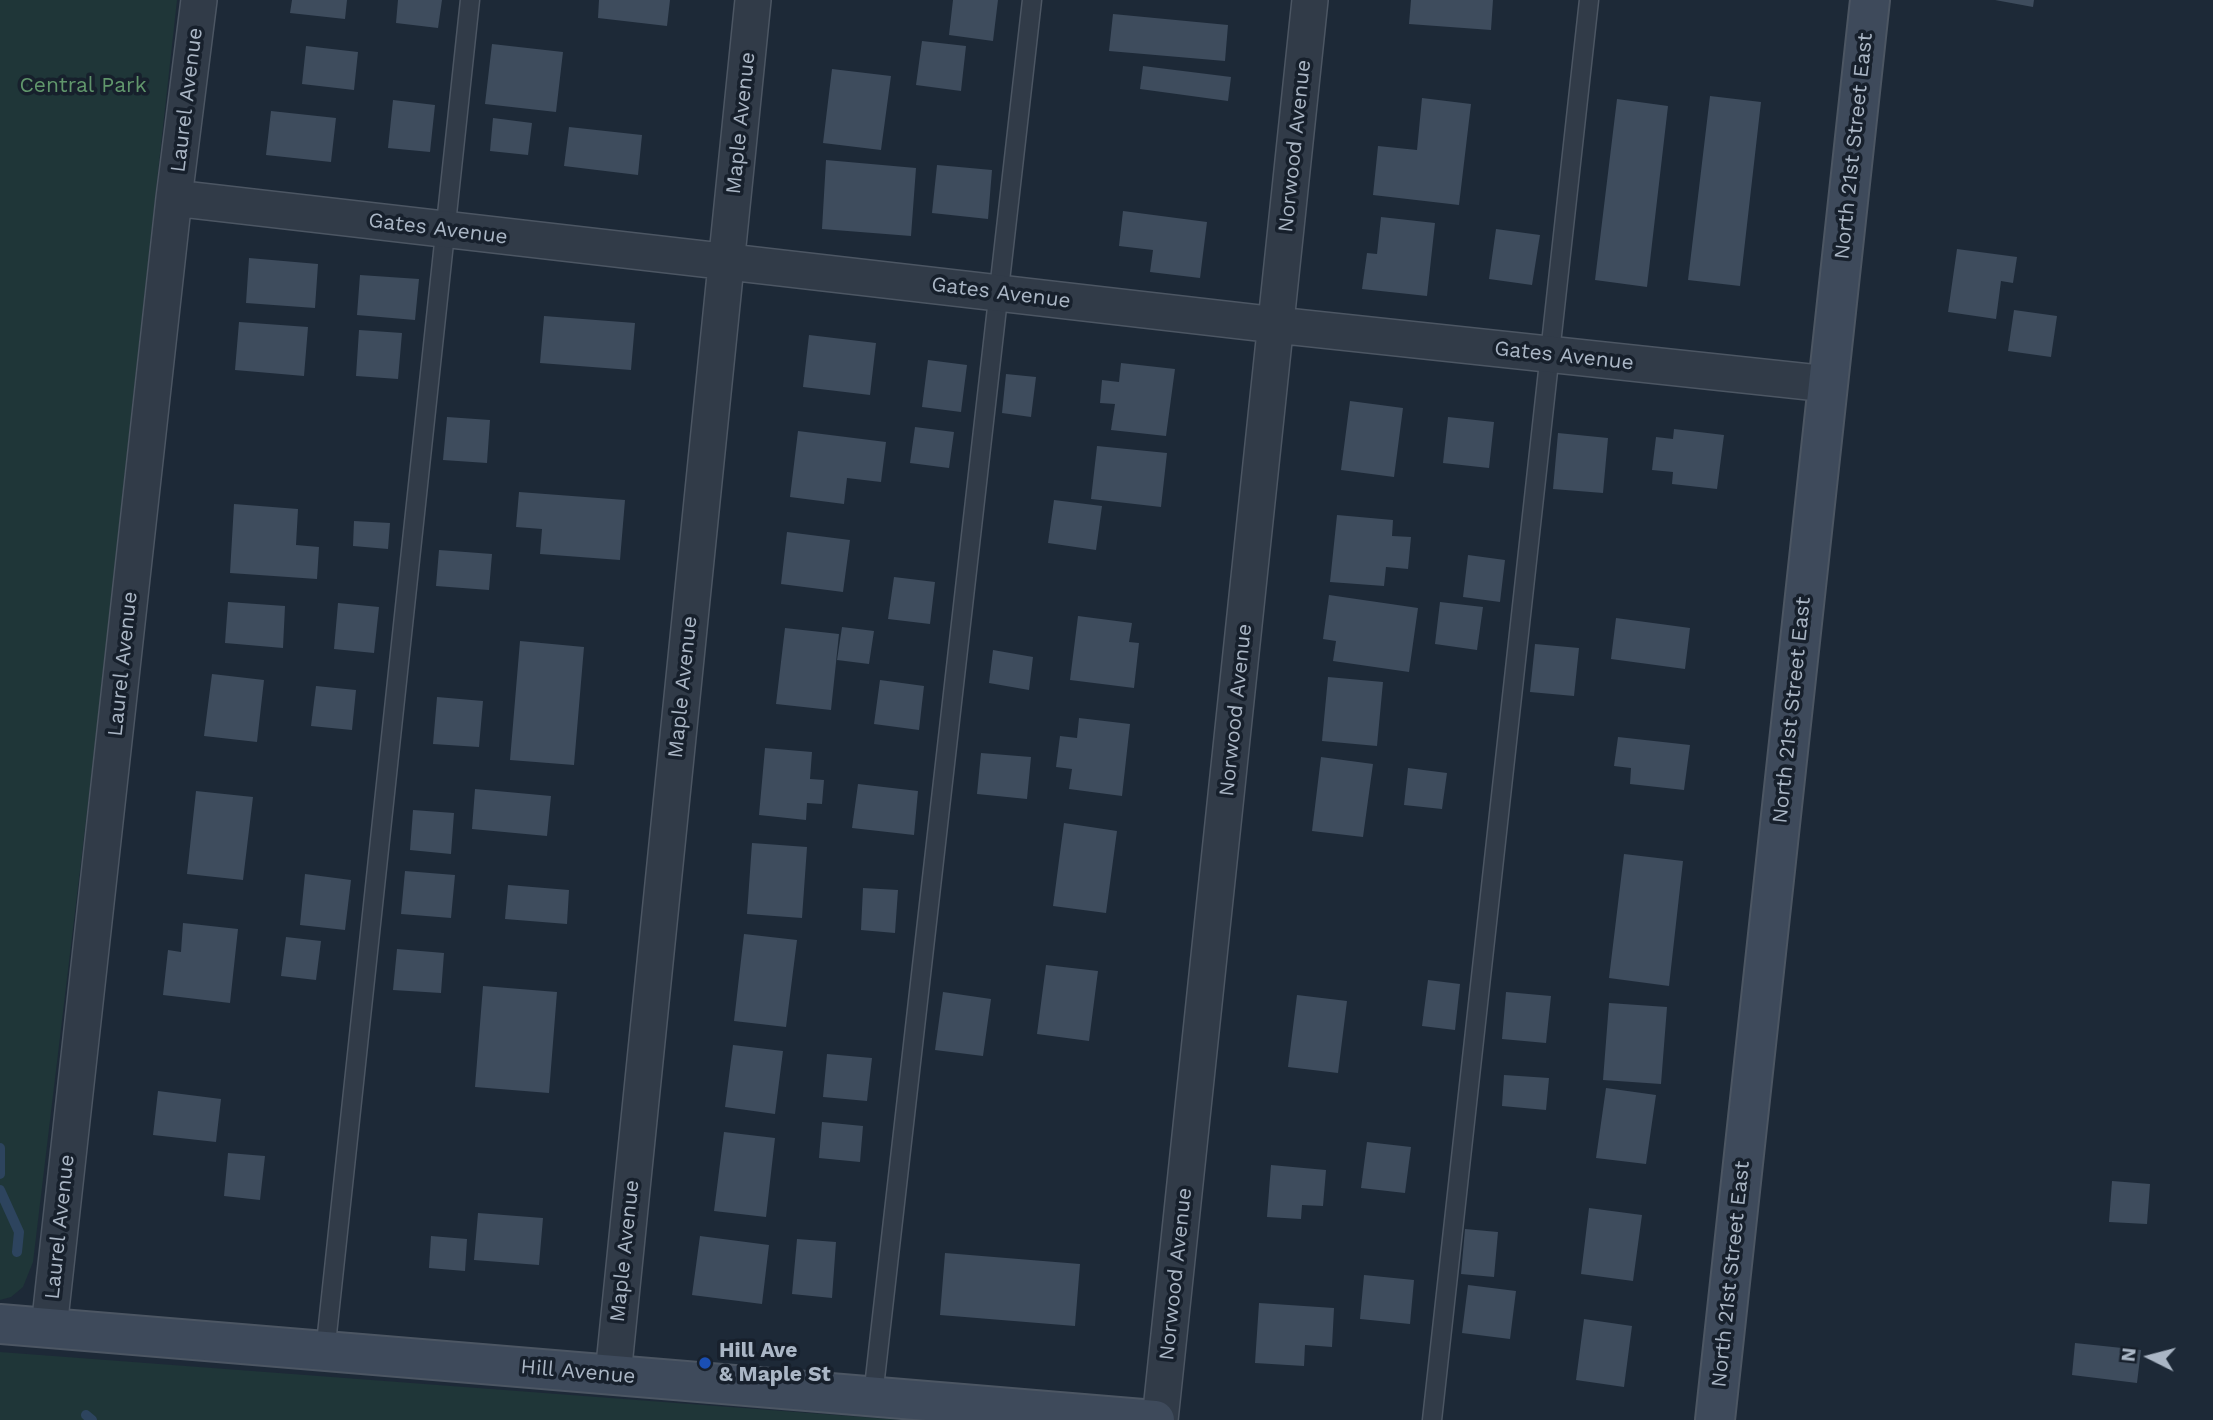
<!DOCTYPE html>
<html>
<head>
<meta charset="utf-8">
<style>
  body { margin:0 }
  #map { position:relative; width:2213px; height:1420px; overflow:hidden; background:#1d2937; font-family:"Work Sans",sans-serif }
  canvas { display:block }
  .north { position:absolute; left:2115px; top:1322px; width:70px; height:70px; -webkit-text-stroke:5px #17202c; paint-order:stroke; rotate:276deg; font-size:19px; font-weight:700; line-height:28px; text-align:center; color:#aab6c5 }
  .north::after { content:''; display:block; margin:auto; width:24px; height:32px; background:#aab6c5; clip-path:polygon(50% 0,100% 100%,50% 72%,0 100%) }
</style>
</head>
<body>
<div id="map">
<canvas width="2213" height="1420"></canvas>
<div class="north">N</div>
</div>
<script>
const g = document.querySelector('canvas').getContext('2d');
g.lineJoin = 'round';
function fill(path, color) { g.fillStyle = color; g.fill(path, 'evenodd'); }
const shape = rows => new Path2D(rows.map(r => 'M' + r).join(''));
function trace(path, color, width, dash) { g.strokeStyle = color; g.lineWidth = width; g.lineCap = dash ? 'butt' : 'round'; g.setLineDash(dash || []); g.stroke(path); }
function label(font, color, halo, rows, align = 'center') {
  g.font = font + ' "Work Sans",sans-serif'; g.lineWidth = 7; g.setLineDash([]); g.textBaseline = 'middle'; g.strokeStyle = halo; g.fillStyle = color; for (const [text, x, y, turn = 0] of rows) {
    g.save(); g.translate(x, y); g.rotate((+turn || 0) * Math.PI / 180); g.textAlign = isNaN(turn) ? turn : align; if (halo) g.strokeText(text, 0, 0); g.fillText(text, 0, 0); g.restore();
  }
}
fill(shape([
  [0,0,177,0,92,770,33,1262,23,1287,11,1297,0,1300],
  [0,1352,902,1420,0,1420]
]), '#1f3638');
trace(shape([
  [0,1148,0,1174],
  [0,1190,19,1232,17,1252],
  [86,1415,92,1420]
]), '#2d445e', 10);
fill(shape([
  [292,0,347,0,345,19,290,13],
  [398,0,442,0,438,28,396,23],
  [599,0,670,0,667,26,598,18],
  [953,0,998,0,993,41,949,35],
  [1411,0,1493,0,1491,30,1409,24],
  [1995,0,2034,0,2033,7],
  [1113,14,1228,25,1225,61,1109,51],
  [922,41,966,46,961,91,916,85],
  [492,44,563,52,556,112,485,104],
  [306,46,358,52,354,90,302,84],
  [1143,66,1231,77,1228,101,1140,89],
  [832,69,891,76,881,150,823,143],
  [1710,96,1761,102,1740,286,1688,280],
  [1422,98,1471,104,1459,205,1373,195,1378,146,1417,150],
  [1617,99,1668,106,1647,287,1595,280],
  [393,100,435,105,430,152,388,148],
  [271,111,336,118,331,162,266,155],
  [493,118,532,123,528,155,490,151],
  [569,127,642,135,638,175,564,166],
  [826,160,916,168,911,236,822,229],
  [937,165,992,170,988,219,932,213],
  [1123,211,1207,222,1200,278,1150,272,1153,250,1119,246],
  [1381,217,1435,223,1427,296,1362,289,1367,253,1377,254],
  [1496,229,1540,235,1532,285,1489,279],
  [1957,249,2017,257,2013,283,2001,281,1996,319,1948,312],
  [249,258,318,264,315,308,246,303],
  [360,275,419,279,415,320,357,315],
  [2014,310,2057,316,2051,357,2008,351],
  [544,316,635,323,631,370,540,363],
  [239,322,308,327,304,376,235,370],
  [359,330,402,333,398,379,356,376],
  [809,335,876,343,870,395,803,387],
  [928,360,967,365,961,412,922,407],
  [1121,363,1175,369,1166,436,1111,430,1115,404,1100,403,1102,380,1119,382],
  [1006,374,1036,377,1031,417,1002,413],
  [1350,401,1403,408,1394,477,1341,470],
  [447,417,490,420,487,463,443,460],
  [1448,417,1494,422,1489,468,1443,463],
  [915,427,954,432,949,468,910,463],
  [1674,429,1724,435,1717,489,1672,484,1673,472,1652,470,1656,437,1673,439],
  [798,431,886,442,881,482,847,478,844,504,790,497],
  [1558,433,1608,438,1603,493,1553,489],
  [1097,446,1167,453,1161,507,1091,499],
  [519,492,625,500,620,560,540,554,542,529,516,527],
  [1054,500,1102,506,1096,550,1048,543],
  [234,504,298,509,296,545,319,547,317,579,230,573],
  [1337,515,1393,520,1392,536,1411,537,1408,569,1386,567,1384,586,1330,582],
  [354,521,390,523,388,549,353,546],
  [787,532,850,540,843,592,781,584],
  [439,550,492,554,489,590,436,586],
  [1468,555,1505,560,1500,602,1463,597],
  [894,577,935,582,930,624,888,619],
  [1329,595,1418,608,1409,672,1333,661,1336,641,1323,639],
  [228,602,285,606,283,648,225,643],
  [1440,602,1483,607,1477,650,1435,644],
  [338,603,379,607,374,653,334,649],
  [1078,616,1132,623,1129,642,1139,643,1134,688,1070,680],
  [1616,618,1690,628,1685,669,1611,659],
  [842,627,874,631,869,664,837,660],
  [785,628,839,634,831,710,776,704],
  [520,641,584,647,574,765,510,760],
  [1535,644,1579,648,1574,696,1530,692],
  [993,650,1033,657,1029,690,989,683],
  [212,674,264,680,257,742,204,736],
  [1328,677,1383,682,1377,746,1322,741],
  [880,680,924,686,919,730,874,724],
  [316,686,356,690,352,730,311,726],
  [437,697,483,701,479,747,433,744],
  [1079,718,1130,724,1122,796,1069,789,1072,769,1056,767,1060,736,1077,738],
  [1618,737,1690,745,1684,790,1630,784,1631,768,1614,766],
  [765,748,812,752,810,779,824,780,822,804,807,803,806,820,759,815],
  [981,753,1031,757,1027,799,977,794],
  [1321,757,1373,764,1363,837,1312,831],
  [1408,768,1447,773,1442,809,1404,805],
  [858,784,918,791,914,835,852,828],
  [475,789,551,796,547,836,472,829],
  [196,791,253,797,243,880,187,874],
  [413,810,454,813,451,854,410,850],
  [1064,823,1117,831,1106,913,1053,906],
  [752,843,807,847,802,918,747,914],
  [1624,854,1683,861,1669,986,1609,978],
  [405,871,455,875,451,918,401,914],
  [305,874,351,880,345,930,300,925],
  [508,885,569,890,567,924,505,919],
  [863,888,898,890,895,933,861,930],
  [183,923,238,929,230,1003,163,995,168,950,181,952],
  [744,934,797,940,786,1027,734,1021],
  [286,937,321,941,316,980,281,976],
  [397,949,444,953,441,993,393,990],
  [1046,965,1098,971,1089,1041,1037,1034],
  [1428,980,1460,984,1455,1030,1422,1026],
  [483,986,557,992,549,1093,475,1087],
  [943,992,991,999,983,1056,935,1050],
  [1506,992,1551,996,1546,1043,1502,1039],
  [1297,995,1347,1001,1338,1073,1288,1067],
  [1609,1003,1667,1007,1661,1084,1603,1080],
  [733,1045,783,1051,775,1114,725,1107],
  [827,1054,872,1058,867,1101,823,1097],
  [1504,1075,1549,1078,1546,1110,1502,1106],
  [1606,1088,1656,1095,1646,1164,1596,1158],
  [158,1091,221,1099,216,1142,153,1135],
  [822,1122,863,1126,860,1162,819,1158],
  [724,1132,775,1138,766,1217,714,1211],
  [1367,1142,1411,1147,1405,1193,1361,1188],
  [228,1153,265,1156,260,1200,224,1196],
  [1271,1165,1326,1170,1323,1206,1302,1205,1301,1219,1267,1217],
  [2112,1181,2150,1184,2147,1224,2109,1222],
  [1589,1208,1642,1215,1633,1281,1581,1274],
  [478,1213,543,1218,539,1265,474,1260],
  [1465,1229,1498,1232,1494,1277,1461,1274],
  [431,1236,467,1239,465,1271,429,1268],
  [700,1236,769,1245,762,1304,692,1295],
  [797,1239,836,1242,832,1298,792,1294],
  [945,1253,1080,1264,1075,1326,940,1315],
  [1364,1275,1414,1280,1410,1324,1360,1319],
  [1468,1285,1516,1291,1510,1339,1462,1333],
  [1259,1303,1334,1308,1332,1347,1305,1345,1304,1366,1255,1363],
  [1584,1319,1632,1326,1624,1387,1576,1380],
  [2075,1343,2141,1350,2137,1383,2072,1375]
]), '#3e4c5d');
const lane = shape([
  [325,1353,470,0],
  [873,1396,1032,0],
  [1432,1420,1589,0]
]);
const street = shape([
  [174,198,1276,325,1828,384],
  [49,1328,174,198,199,0],
  [613,1375,753,0],
  [1160,1420,1310,0]
]);
const secondary = shape([
  [0,1324,1155,1420],
  [1715,1420,1870,0]
]);
trace(lane, '#4c5663', 21);
trace(street, '#4c5663', 38);
trace(secondary, '#4c5663', 42);
trace(lane, '#313b48', 18);
trace(street, '#313b48', 35);
trace(secondary, '#3e4a5b', 38);
for (const [x, y, r, color] of [
  [705,1363,7,"#1a4fb4"]
]) { const dot = new Path2D(); dot.arc(x, y, r, 0, 2 * Math.PI); g.fillStyle = color; g.fill(dot); trace(dot, '#17202c', 2.5); }
label('21px', '#61976c', '#17202c', [
  ["Central Park",83,86]
]);
label('21px', '#aab6c5', '#17202c', [
  ["Laurel Avenue",187,100,-83],
  ["Maple Avenue",741,123,-84],
  ["Norwood Avenue",1295,146,-84],
  ["North 21st Street East",1854,146,-84],
  ["Gates Avenue",438,229,7],
  ["Gates Avenue",1001,293,7],
  ["Gates Avenue",1564,356,6],
  ["Laurel Avenue",123,664,-84],
  ["Maple Avenue",683,687,-84],
  ["Norwood Avenue",1236,710,-84],
  ["North 21st Street East",1792,710,-84],
  ["Laurel Avenue",60,1227,-84],
  ["Maple Avenue",625,1251,-84],
  ["Norwood Avenue",1176,1274,-84],
  ["North 21st Street East",1731,1274,-84],
  ["Hill Avenue",578,1372,5]
]);
label('bold 21px', '#aab6c5', '#17202c', [
  ["Hill Ave",719,1351],
  ["& Maple St",719,1375]
], 'left');
</script>
</body>
</html>
